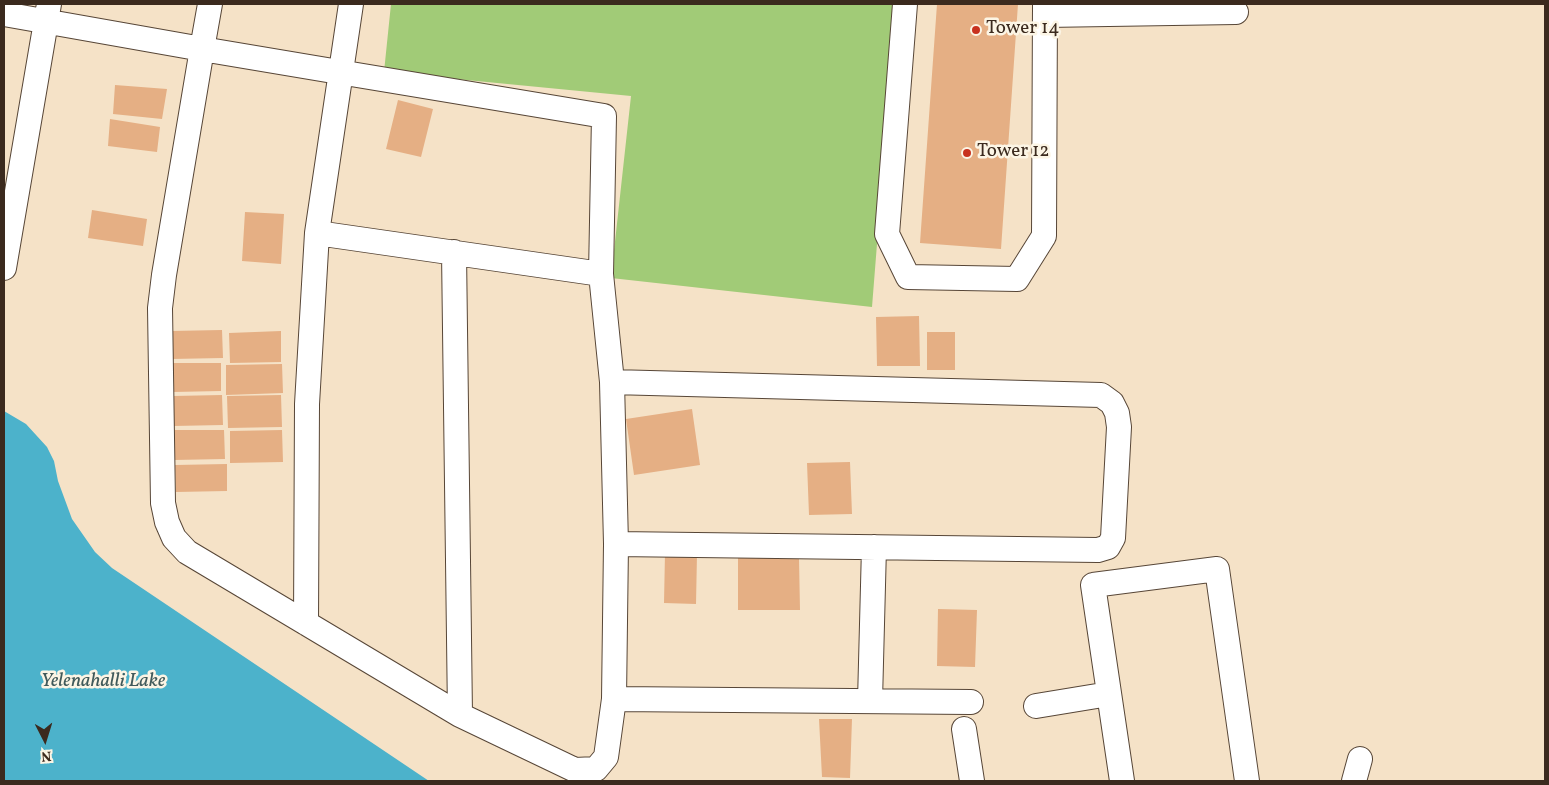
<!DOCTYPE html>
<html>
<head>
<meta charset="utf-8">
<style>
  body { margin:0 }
  #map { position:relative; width:1549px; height:785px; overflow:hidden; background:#f5e2c7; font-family:Vollkorn,serif }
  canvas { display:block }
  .frame { position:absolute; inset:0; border:5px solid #3b2a1e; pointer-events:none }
  .north { position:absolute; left:20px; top:715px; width:50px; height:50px; -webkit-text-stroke:4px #fcf5e5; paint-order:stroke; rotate:175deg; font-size:14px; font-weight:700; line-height:20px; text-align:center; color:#3b2a1e }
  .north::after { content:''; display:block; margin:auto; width:18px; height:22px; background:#3b2a1e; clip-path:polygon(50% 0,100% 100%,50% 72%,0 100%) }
</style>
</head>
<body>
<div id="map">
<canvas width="1549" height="785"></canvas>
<div class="frame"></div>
<div class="north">N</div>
</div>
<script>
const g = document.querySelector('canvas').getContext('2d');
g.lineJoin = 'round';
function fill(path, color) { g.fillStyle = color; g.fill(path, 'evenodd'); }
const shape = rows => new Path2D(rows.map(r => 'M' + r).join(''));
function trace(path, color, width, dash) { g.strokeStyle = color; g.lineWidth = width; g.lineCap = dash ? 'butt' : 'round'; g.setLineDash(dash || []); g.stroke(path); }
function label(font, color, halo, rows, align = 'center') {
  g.font = font + ' Vollkorn,serif'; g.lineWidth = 5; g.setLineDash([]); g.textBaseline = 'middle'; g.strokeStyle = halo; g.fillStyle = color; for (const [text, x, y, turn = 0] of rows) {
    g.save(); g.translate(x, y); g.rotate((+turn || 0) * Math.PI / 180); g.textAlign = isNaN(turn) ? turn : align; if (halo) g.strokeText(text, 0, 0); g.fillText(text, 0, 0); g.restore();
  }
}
fill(shape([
  [391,4,896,4,872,307,611,278,631,96,384,72]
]), '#a1cb77');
fill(shape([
  [4,411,26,424,47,447,54,461,58,481,72,519,95,552,112,568,429,781,4,781]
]), '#4cb2cb');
fill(shape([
  [937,4,1018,4,1001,249,920,243],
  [115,85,167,89,162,119,113,114],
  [398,100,433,109,421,157,386,149],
  [110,119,160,127,157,152,108,146],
  [92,210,147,219,143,246,88,238],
  [245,212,284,214,281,264,242,261],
  [919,316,920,366,877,366,876,317],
  [222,330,223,358,171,359,170,331],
  [281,331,281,362,230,363,229,333],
  [927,332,955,332,955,370,927,370],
  [172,363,221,363,221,391,173,392],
  [282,364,283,393,226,395,226,365],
  [222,395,223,425,173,426,173,396],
  [281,395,282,427,228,428,227,396],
  [692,409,700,465,634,475,626,419],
  [173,430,224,430,225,459,174,460],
  [282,430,283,462,230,463,230,431],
  [850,462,852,514,809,515,807,463],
  [227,464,227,491,176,492,175,465],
  [665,553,697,554,696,604,664,603],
  [738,558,799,558,800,610,738,610],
  [938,609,977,610,975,667,937,666],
  [819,719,852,719,850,778,822,777]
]), '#e5af84');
const minor = shape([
  [351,4,317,233,601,274],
  [905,4,887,234,908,277,1017,279,1044,236,1045,4],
  [4,14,202,49,339,72,604,116,601,274,612,382,616,544,614,699,606,757,596,769,575,770,460,715,187,552,174,538,167,522,163,503,160,308,164,275,202,49,210,4],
  [1045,15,1236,12],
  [454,252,460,715],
  [4,268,49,4],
  [612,382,1101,395,1112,403,1117,413,1119,427,1113,538,1108,547,1098,550,616,544],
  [306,623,307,404,317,233],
  [614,699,971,702],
  [870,701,874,547],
  [1036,706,1109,694],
  [964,729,972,781],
  [1122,781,1093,585,1217,569,1247,781],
  [1354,781,1360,759]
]);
trace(minor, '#574637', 26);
trace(minor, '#fff', 24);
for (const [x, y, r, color] of [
  [976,30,5,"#c8321e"],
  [967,153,5,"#c8321e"]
]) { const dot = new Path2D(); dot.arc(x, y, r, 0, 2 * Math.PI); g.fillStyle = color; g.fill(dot); trace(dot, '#fcf5e5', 2); }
label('19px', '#3b2a1e', '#fcf5e5', [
  ["Tower 14",986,30],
  ["Tower 12",977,153]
], 'left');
label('italic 20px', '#415a5b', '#fcf5e5', [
  ["Yelenahalli Lake",103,682]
]);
</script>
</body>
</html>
